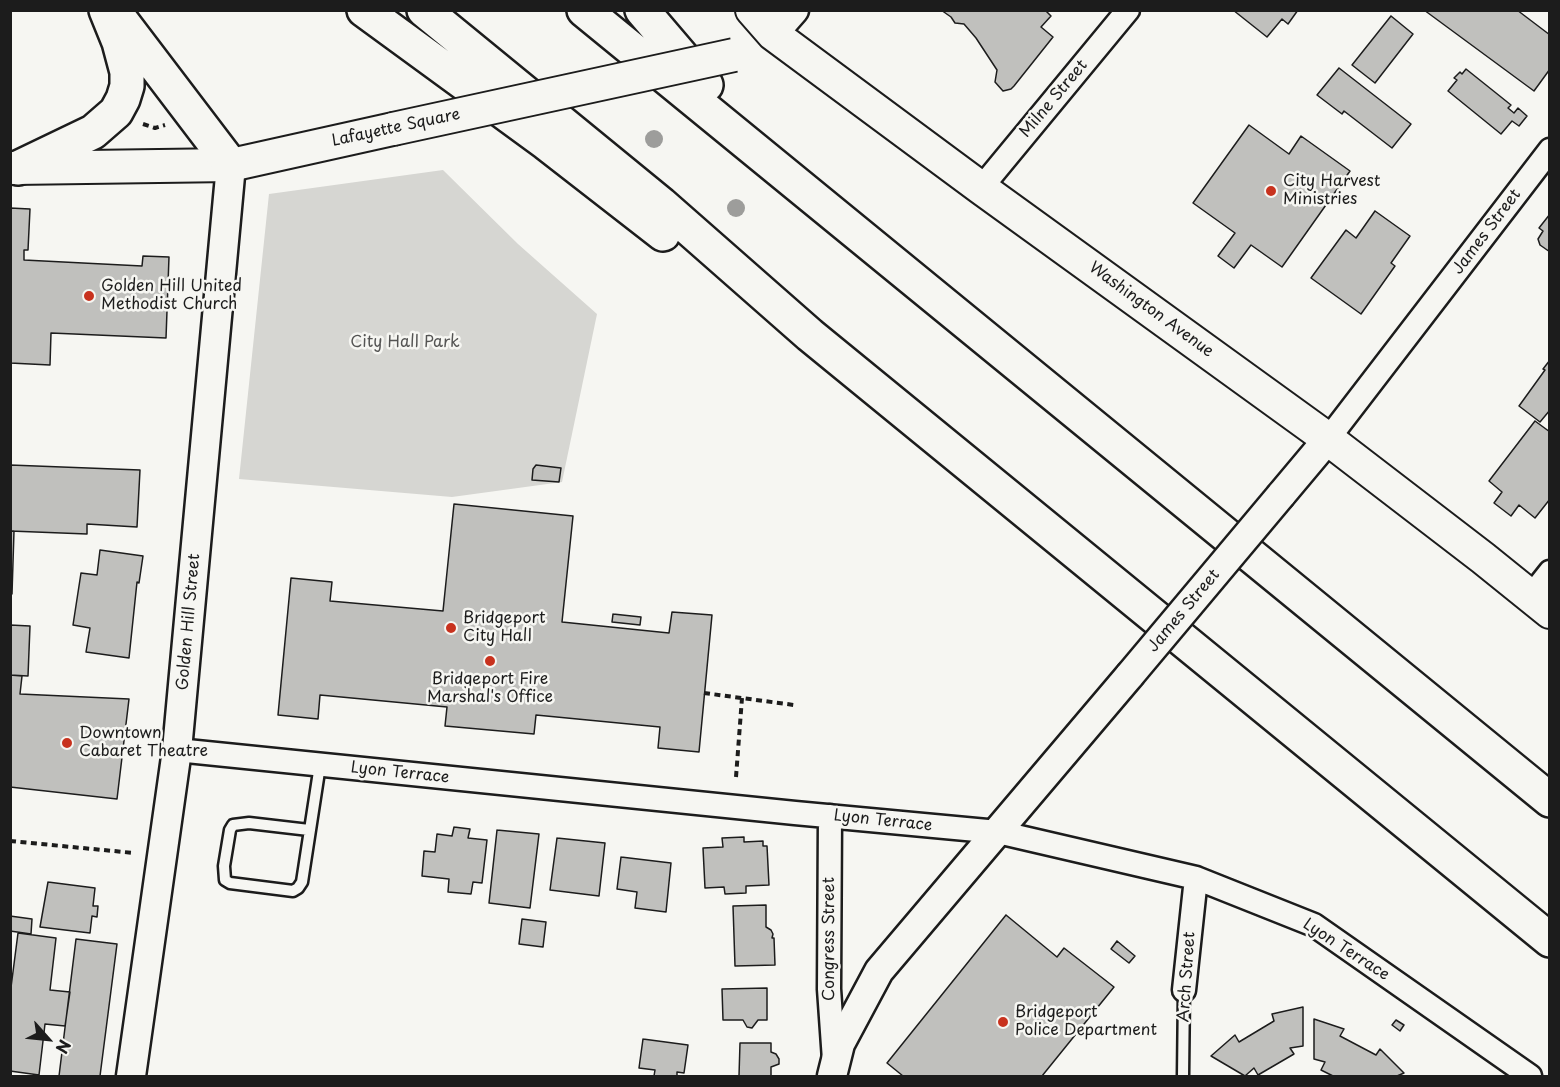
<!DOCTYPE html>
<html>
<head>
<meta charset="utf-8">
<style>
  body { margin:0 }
  #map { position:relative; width:1560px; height:1087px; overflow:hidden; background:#f6f6f2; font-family:"Playpen Sans",sans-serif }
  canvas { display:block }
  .frame { position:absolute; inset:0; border:12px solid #1c1c1c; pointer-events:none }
  .north { position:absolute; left:18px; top:1009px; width:60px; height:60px; -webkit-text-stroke:4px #f6f6f2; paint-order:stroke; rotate:117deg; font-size:16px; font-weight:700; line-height:24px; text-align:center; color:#1c1c1c }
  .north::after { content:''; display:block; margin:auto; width:21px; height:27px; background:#1c1c1c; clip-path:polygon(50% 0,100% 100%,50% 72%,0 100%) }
</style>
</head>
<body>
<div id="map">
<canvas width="1560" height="1087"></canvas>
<div class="frame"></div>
<div class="north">N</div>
</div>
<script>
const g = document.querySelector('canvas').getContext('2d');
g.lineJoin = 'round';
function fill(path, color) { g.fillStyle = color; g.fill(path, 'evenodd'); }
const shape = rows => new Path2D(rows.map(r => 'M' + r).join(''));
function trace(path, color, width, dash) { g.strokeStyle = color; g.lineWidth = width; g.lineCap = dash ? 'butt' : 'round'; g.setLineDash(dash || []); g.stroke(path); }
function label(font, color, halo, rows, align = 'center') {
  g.font = font + ' "Playpen Sans",sans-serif'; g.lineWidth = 5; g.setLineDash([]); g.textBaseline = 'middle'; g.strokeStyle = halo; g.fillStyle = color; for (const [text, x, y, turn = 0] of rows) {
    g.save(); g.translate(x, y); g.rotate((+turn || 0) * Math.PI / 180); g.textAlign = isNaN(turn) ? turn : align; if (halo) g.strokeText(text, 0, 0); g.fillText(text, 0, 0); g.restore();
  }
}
fill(shape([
  [443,170,518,244,597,314,562,482,452,497,239,479,269,194]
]), '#d6d6d2');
const building = shape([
  [941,10,1045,10,1051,16,1041,27,1053,37,1014,86,1011,89,1003,91,995,82,997,70,976,38,964,24,955,23,951,17,941,10],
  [1233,10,1298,10,1288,24,1282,19,1267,37,1233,10],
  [1424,10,1517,10,1550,35,1550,69,1534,91,1424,10],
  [1391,16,1413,34,1375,83,1352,65,1391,16],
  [1339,68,1411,124,1392,148,1344,111,1342,114,1317,95,1339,68],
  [1466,69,1511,105,1508,108,1514,113,1518,108,1527,116,1519,126,1512,121,1501,134,1448,91,1457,80,1454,78,1460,72,1462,74,1466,69],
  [1249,125,1289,154,1301,136,1350,171,1282,267,1251,245,1234,268,1218,256,1235,233,1193,203,1249,125],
  [10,208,30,209,28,250,24,250,24,260,142,266,143,256,169,257,166,338,51,333,50,365,10,363,10,208],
  [1375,211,1410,236,1391,263,1395,266,1361,314,1311,278,1346,230,1356,238,1375,211],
  [1550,214,1550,252,1540,245,1538,239,1543,231,1539,228,1550,214],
  [1550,360,1550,410,1540,422,1519,406,1545,370,1543,369,1550,360],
  [1535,421,1550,432,1550,499,1535,518,1519,505,1511,516,1494,503,1502,492,1489,481,1535,421],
  [10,465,140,470,137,527,87,524,87,534,10,531,10,465],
  [536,465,561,468,559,482,532,480,533,469,536,465],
  [454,504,573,516,562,622,669,633,672,612,712,615,699,752,658,748,660,727,536,715,534,734,445,726,447,707,320,695,318,719,278,715,291,578,332,582,330,601,443,611,454,504],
  [10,531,14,531,12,594,10,594,10,531],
  [100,550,143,556,139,583,137,582,129,658,86,652,90,628,73,625,81,573,97,575,100,550],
  [613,614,641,617,640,625,612,622,613,614],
  [10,625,30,626,28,676,10,675,10,625],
  [10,675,22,676,20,694,129,699,117,799,10,787,10,675],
  [454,827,470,829,468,838,487,840,482,883,473,882,471,894,448,892,449,879,422,876,424,851,435,852,437,834,452,836,454,827],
  [497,830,539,834,530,908,489,903,497,830],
  [744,837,744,842,763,841,763,846,767,846,769,885,746,886,746,893,725,894,724,887,705,888,703,848,723,847,722,838,744,837],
  [557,838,605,843,599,896,550,890,557,838],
  [621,857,671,863,666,912,635,908,637,892,617,889,621,857],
  [48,882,95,888,93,906,98,906,97,917,92,916,90,933,40,927,48,882],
  [766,905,766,927,771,930,773,934,772,938,774,938,775,965,735,966,733,906,766,905],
  [1006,915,1057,957,1064,948,1114,987,1042,1076,903,1076,887,1063,1006,915],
  [10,916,32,919,31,934,10,931,10,916],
  [522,919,546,922,543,947,519,944,522,919],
  [18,933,56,938,50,990,70,992,65,1026,45,1024,39,1075,10,1071,10,995,18,933],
  [76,939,117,944,100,1076,59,1076,76,939],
  [1117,941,1135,956,1129,963,1111,949,1117,941],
  [767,988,767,1020,758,1020,752,1028,747,1027,743,1020,723,1020,722,989,767,988],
  [1303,1007,1303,1046,1290,1048,1294,1054,1258,1075,1254,1068,1245,1076,1211,1056,1235,1035,1239,1042,1274,1021,1272,1014,1303,1007],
  [1314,1019,1344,1029,1340,1036,1376,1055,1380,1049,1404,1073,1397,1076,1333,1076,1321,1070,1325,1062,1314,1059,1314,1019],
  [1396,1020,1404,1025,1400,1031,1392,1025,1396,1020],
  [643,1039,688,1045,684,1073,677,1072,677,1076,654,1076,655,1070,639,1068,643,1039],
  [740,1043,771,1043,771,1052,776,1054,779,1059,779,1064,771,1067,771,1076,739,1076,740,1043]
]);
fill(building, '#c0c0bd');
trace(building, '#1c1c1c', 1.5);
const service = shape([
  [309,830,249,823,233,825,230,830,224,866,225,880,230,883,293,891,298,888,302,882,320,765],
  [1183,1076,1184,990]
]);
const minor = shape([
  [981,188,1128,10],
  [1328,439,1550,150],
  [1531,596,1550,572],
  [177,750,795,813,998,832,1196,878,1314,925,1530,1076],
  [830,816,829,989,834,1060],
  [1184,990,1196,878]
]);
const tertiary = shape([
  [773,34,794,10],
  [1281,495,1328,439],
  [131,1076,177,750,231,165],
  [832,1076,840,1044,879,971,1130,675]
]);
const secondary = shape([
  [752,10,773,34,981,188,1328,439,1483,558,1550,612],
  [14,168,231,165,393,129]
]);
const motorway = shape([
  [364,10,546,143,663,234],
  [424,10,661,204,810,335,1550,940],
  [584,10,1550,800],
  [642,10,706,85],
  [120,19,231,165],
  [18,168,93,132,116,112,123,99,127,86,127,72,119,42,106,10]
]);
trace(service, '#1c1c1c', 15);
trace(minor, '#1c1c1c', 27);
trace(tertiary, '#1c1c1c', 33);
trace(secondary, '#1c1c1c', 36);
trace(motorway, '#1c1c1c', 38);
trace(shape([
  [143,124,155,128,165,125],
  [704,693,794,705],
  [736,777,742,698],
  [10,841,134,853]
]), '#1c1c1c', 4, [6, 4.5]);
trace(service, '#f6f6f2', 10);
trace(minor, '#f6f6f2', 22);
trace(tertiary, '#f6f6f2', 28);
trace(secondary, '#f6f6f2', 32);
trace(motorway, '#f6f6f2', 33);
const tertiaryBridge = shape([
  [1130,675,1281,495]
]);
const secondaryBridge = shape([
  [393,129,734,55]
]);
trace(tertiaryBridge, '#1c1c1c', 33, []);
trace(secondaryBridge, '#1c1c1c', 36, []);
trace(tertiaryBridge, '#f6f6f2', 28);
trace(secondaryBridge, '#f6f6f2', 32);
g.fillStyle = '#9d9d9b';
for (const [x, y] of [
  [654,139],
  [736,208]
]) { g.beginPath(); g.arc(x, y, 9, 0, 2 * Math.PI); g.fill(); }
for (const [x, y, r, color] of [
  [1271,191,6,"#c8321e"],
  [89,296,6,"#c8321e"],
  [451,628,6,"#c8321e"],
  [490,661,6,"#c8321e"],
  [67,743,6,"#c8321e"],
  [1003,1022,6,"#c8321e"]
]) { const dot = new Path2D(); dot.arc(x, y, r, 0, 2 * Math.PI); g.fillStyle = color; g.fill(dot); trace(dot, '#f6f6f2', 2); }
label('16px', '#1c1c1c', '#f6f6f2', [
  ["Milne Street",1054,99,-50],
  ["Lafayette Square",396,128,-12],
  ["James Street",1487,232,-53],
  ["Washington Avenue",1151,310,36],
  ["James Street",1184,611,-50],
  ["Golden Hill Street",189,622,-85],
  ["Lyon Terrace",400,773,6],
  ["Lyon Terrace",883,821,6],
  ["Congress Street",830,939,-90],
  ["Lyon Terrace",1346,950,33],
  ["Arch Street",1187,977,-86]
]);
label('16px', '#1c1c1c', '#f6f6f2', [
  ["City Harvest",1283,182],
  ["Ministries",1283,200],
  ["Golden Hill United",101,287],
  ["Methodist Church",101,305],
  ["Bridgeport",463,619],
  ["City Hall",463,637],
  ["Bridgeport Fire",490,680,"center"],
  ["Marshal's Office",490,698,"center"],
  ["Downtown",79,734],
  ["Cabaret Theatre",79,752],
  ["Bridgeport",1015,1013],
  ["Police Department",1015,1031]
], 'left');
label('16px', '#545453', '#f6f6f2', [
  ["City Hall Park",405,343]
]);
</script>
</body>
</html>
